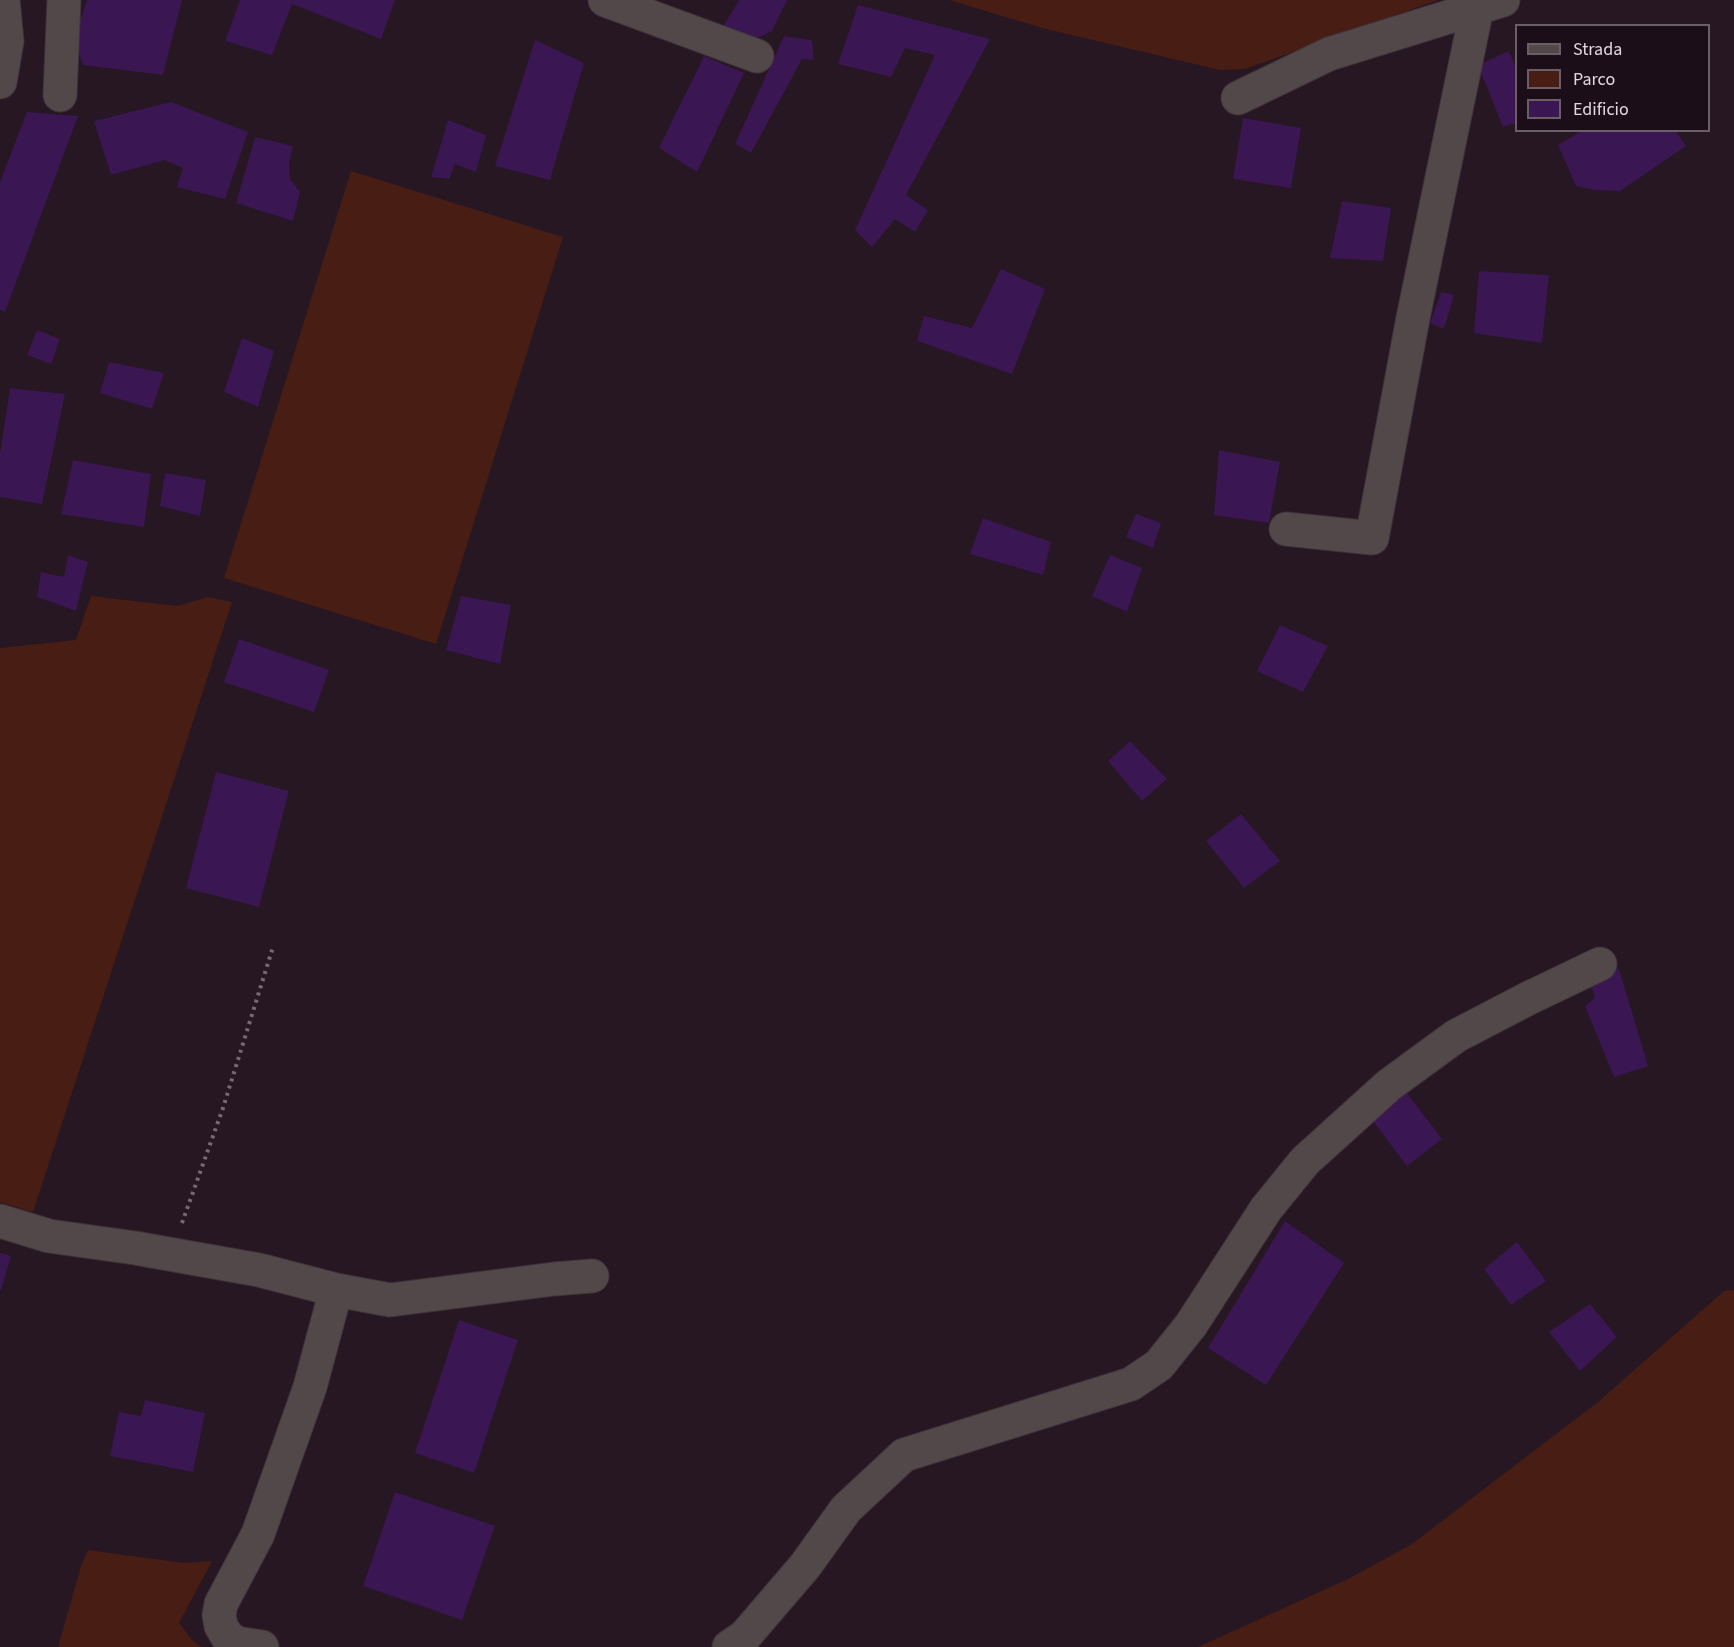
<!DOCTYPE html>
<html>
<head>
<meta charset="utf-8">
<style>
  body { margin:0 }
  #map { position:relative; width:1734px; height:1647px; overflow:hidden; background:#261722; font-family:"Source Sans 3",sans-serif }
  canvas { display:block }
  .legend { position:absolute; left:1515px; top:24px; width:195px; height:108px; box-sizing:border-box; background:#1c0e18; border:2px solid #6b5e67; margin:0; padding:8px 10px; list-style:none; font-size:18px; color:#e2d7de }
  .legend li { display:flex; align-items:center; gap:12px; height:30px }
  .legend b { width:30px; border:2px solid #6b5e67 }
</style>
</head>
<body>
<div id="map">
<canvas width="1734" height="1647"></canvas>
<ul class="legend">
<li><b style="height:8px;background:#524849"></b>Strada</li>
<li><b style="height:16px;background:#481d14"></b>Parco</li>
<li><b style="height:16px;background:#3a1653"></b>Edificio</li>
</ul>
</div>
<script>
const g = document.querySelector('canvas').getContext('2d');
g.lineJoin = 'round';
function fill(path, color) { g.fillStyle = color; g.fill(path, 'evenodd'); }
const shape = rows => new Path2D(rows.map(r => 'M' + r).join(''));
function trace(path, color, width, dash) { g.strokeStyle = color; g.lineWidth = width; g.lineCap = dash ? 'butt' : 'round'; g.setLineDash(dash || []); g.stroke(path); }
fill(shape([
  [949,0,1438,0,1245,69,1220,70,1042,28],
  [351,171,563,237,436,644,224,578],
  [91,596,177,606,208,597,232,602,33,1212,0,1202,0,648,76,640],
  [1734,1290,1734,1647,1198,1647,1348,1579,1412,1544,1598,1402,1724,1291],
  [88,1550,184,1563,212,1561,179,1623,192,1640,202,1647,58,1647,81,1566]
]), '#481d14');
fill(shape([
  [87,0,182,0,163,75,83,65,74,40],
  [240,0,395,0,381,39,292,4,272,55,225,41],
  [739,0,787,0,772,31,747,43,721,30],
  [858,5,990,39,906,195,928,210,915,232,895,219,872,247,855,230,935,55,905,48,891,77,838,64],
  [784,36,812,40,814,60,802,59,751,153,735,144],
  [535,40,584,63,550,180,495,166],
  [1509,51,1516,68,1516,123,1503,127,1478,65],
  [704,56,744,73,697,172,659,148],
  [171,102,248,132,225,199,177,187,183,168,165,160,111,175,94,121],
  [27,112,78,116,5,312,0,310,0,182],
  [1243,118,1301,128,1291,188,1233,179],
  [448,120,486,135,476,172,455,164,449,179,431,177],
  [1583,130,1675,130,1686,146,1620,191,1594,190,1576,186,1558,145],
  [255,137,293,146,289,162,290,179,300,192,293,221,236,203],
  [1342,201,1391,208,1383,261,1330,258],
  [1001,269,1045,289,1012,374,917,341,924,316,972,328],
  [1479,271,1549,275,1542,343,1474,333],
  [1441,292,1454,295,1444,329,1430,323],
  [37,330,60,339,51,364,27,355],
  [242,338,274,351,258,407,224,392],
  [109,362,164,373,152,409,100,393],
  [10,388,65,394,42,504,0,497,0,454],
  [1219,450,1280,462,1269,523,1214,515],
  [73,460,151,474,144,527,61,514],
  [165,473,206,480,200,516,160,506],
  [1136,514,1161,523,1153,548,1126,537],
  [983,518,1051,542,1043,575,970,554],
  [68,555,88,562,76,611,37,597,41,572,64,577],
  [1110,555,1142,568,1127,612,1092,596],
  [461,596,511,605,500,664,446,650],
  [1280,625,1328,646,1303,692,1257,671],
  [239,639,329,670,314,712,224,682],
  [1130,741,1167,779,1142,801,1108,761],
  [216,772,289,791,259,907,186,888],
  [1241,814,1280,861,1244,888,1206,841],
  [1619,969,1648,1066,1614,1077,1585,1006,1595,998,1589,978],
  [1407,1093,1442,1139,1407,1166,1372,1120],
  [1285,1221,1344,1263,1266,1385,1208,1348],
  [1517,1242,1546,1281,1511,1305,1484,1269],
  [0,1253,11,1256,1,1290,0,1290],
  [1590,1304,1617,1337,1580,1371,1549,1332],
  [459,1320,518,1340,474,1473,415,1453],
  [145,1400,205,1413,193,1472,110,1456,119,1412,141,1416],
  [395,1492,495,1526,462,1620,363,1586]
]), '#3a1653');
const minor = shape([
  [605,0,757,56],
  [0,82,7,41,3,0],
  [60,95,64,0],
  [1238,98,1329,54,1503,0],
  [1286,529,1372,538,1413,318,1477,8],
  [0,1221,49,1236,135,1248,259,1270,336,1290,390,1300,554,1279,592,1276],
  [262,1647,236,1643,227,1636,221,1626,219,1615,221,1604,258,1534,310,1387,336,1290],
  [729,1647,745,1636,805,1566,846,1509,904,1455,1131,1384,1159,1365,1191,1325,1266,1209,1305,1161,1389,1085,1456,1036,1529,998,1600,964]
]);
trace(minor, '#40323c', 35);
trace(shape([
  [182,1223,223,1108,273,947]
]), '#776973', 4, [3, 4.5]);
trace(minor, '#524849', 33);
</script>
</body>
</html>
